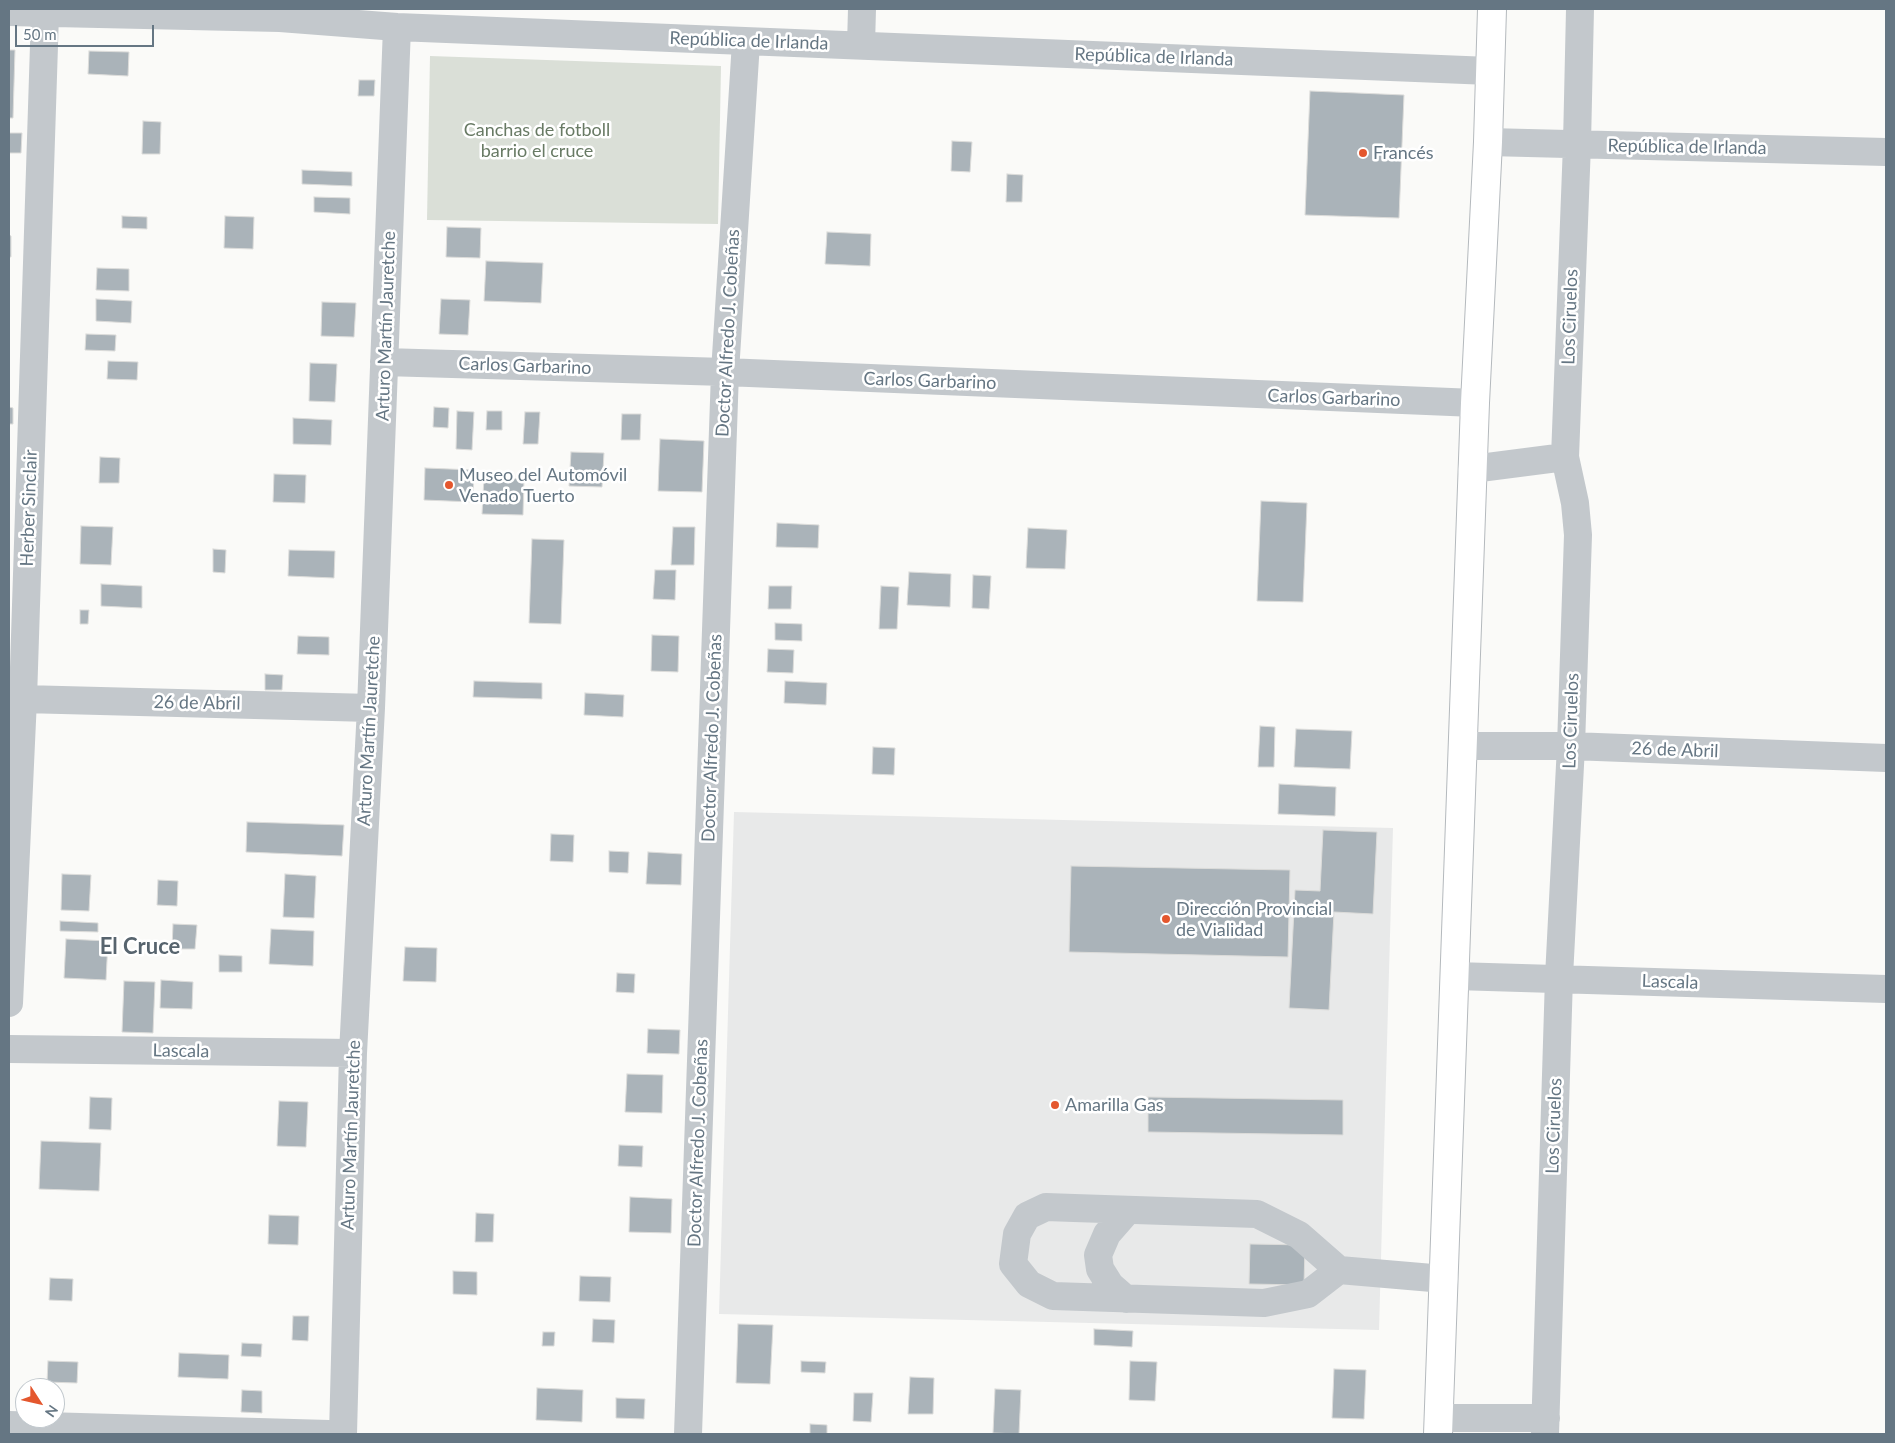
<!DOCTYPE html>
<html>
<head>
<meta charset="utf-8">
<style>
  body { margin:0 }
  #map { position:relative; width:1895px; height:1443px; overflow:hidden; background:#fafaf8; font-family:Lato,sans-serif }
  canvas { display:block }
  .frame { position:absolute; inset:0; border:10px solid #657683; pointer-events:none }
  .north { position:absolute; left:15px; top:1378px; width:50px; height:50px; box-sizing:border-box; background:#fff; border:1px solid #c1c8cd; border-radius:50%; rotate:125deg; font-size:14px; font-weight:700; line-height:20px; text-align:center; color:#657683 }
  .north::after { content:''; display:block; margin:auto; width:18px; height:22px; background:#e4572e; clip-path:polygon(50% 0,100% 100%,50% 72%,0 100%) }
  .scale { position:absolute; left:15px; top:25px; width:139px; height:22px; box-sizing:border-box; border:2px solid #657683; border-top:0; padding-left:6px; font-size:15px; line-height:18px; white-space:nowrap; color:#657683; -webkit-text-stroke:4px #fff; paint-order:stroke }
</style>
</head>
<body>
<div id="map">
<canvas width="1895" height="1443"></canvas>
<div class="frame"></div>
<div class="north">N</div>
<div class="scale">50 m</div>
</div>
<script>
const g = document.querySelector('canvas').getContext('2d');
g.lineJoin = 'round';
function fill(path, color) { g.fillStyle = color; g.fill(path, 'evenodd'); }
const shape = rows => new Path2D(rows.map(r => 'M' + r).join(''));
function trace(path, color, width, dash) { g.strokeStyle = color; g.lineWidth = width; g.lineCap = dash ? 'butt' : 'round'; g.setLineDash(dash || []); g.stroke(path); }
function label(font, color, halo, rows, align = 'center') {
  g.font = font + ' Lato,sans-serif'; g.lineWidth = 5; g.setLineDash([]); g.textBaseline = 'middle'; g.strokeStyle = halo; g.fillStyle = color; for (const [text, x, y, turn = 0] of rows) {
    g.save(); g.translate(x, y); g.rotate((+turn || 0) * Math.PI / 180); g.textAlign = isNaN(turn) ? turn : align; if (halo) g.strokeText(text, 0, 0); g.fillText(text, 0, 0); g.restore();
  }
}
fill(shape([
  [734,812,1393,828,1379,1330,719,1314]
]), '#e8e9e9');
fill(shape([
  [430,56,721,66,718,224,427,220]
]), '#dadfd7');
const building = shape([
  [9,50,15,50,13,118,9,118,9,50],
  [89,51,129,52,128,76,88,74,89,51],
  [359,80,375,80,374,96,358,96,359,80],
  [1310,91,1404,95,1399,218,1305,215,1310,91],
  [143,121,161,122,160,154,142,154,143,121],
  [9,133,22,133,21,153,9,153,9,133],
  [952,141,972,142,970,172,951,171,952,141],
  [302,170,352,172,352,186,302,184,302,170],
  [1007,174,1023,175,1022,202,1006,202,1007,174],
  [314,197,350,198,350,214,314,212,314,197],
  [122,216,147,217,147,229,122,228,122,216],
  [225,216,254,217,253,249,224,248,225,216],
  [447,227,481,228,480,258,446,257,447,227],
  [827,232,871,234,870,266,825,264,827,232],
  [9,235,11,236,11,257,9,257,9,235],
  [486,261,543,263,541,303,484,301,486,261],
  [97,268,129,269,129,291,96,290,97,268],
  [96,299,132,301,131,323,96,321,96,299],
  [441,299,470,300,468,335,439,334,441,299],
  [322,302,356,303,354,337,321,336,322,302],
  [86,334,116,335,115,351,85,350,86,334],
  [108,361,138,362,137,380,107,379,108,361],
  [310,363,337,364,335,402,309,401,310,363],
  [9,407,13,408,13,424,9,424,9,407],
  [434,407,449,408,448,428,433,427,434,407],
  [457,411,474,412,472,450,456,449,457,411],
  [487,411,502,411,502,430,486,430,487,411],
  [525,412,540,412,538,444,523,444,525,412],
  [622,414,641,414,640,440,621,440,622,414],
  [293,418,332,420,331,445,293,444,293,418],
  [660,439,704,441,702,492,658,491,660,439],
  [571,452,604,453,602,487,569,486,571,452],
  [100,457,120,458,119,483,99,483,100,457],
  [425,468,474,470,473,502,424,500,425,468],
  [274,474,306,475,305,503,273,502,274,474],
  [484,477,524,479,523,515,482,514,484,477],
  [1261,501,1307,503,1303,602,1257,601,1261,501],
  [777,523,819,525,818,548,776,547,777,523],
  [81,526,113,527,111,565,80,564,81,526],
  [673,527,695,527,694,565,671,565,673,527],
  [1028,528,1067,530,1065,569,1026,568,1028,528],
  [532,539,564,540,561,624,529,623,532,539],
  [213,549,226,550,225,573,213,572,213,549],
  [289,550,335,551,334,578,288,576,289,550],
  [655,570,676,570,675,600,653,599,655,570],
  [909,572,951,574,950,607,907,605,909,572],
  [973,575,991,576,989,609,972,608,973,575],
  [101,584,142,586,142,608,101,606,101,584],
  [769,586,792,586,791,609,768,609,769,586],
  [881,586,899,587,897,629,879,629,881,586],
  [80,610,89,610,88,624,80,624,80,610],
  [775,623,802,624,802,641,775,640,775,623],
  [652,635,679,636,678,672,651,671,652,635],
  [298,636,329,637,329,655,297,654,298,636],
  [768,649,794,650,793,673,767,672,768,649],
  [265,674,283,675,282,690,265,690,265,674],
  [474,681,542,683,542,699,473,697,474,681],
  [785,681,827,683,826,705,784,703,785,681],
  [585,693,624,695,623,717,584,715,585,693],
  [1260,726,1275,727,1274,767,1258,767,1260,726],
  [1296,729,1352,731,1350,769,1294,767,1296,729],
  [873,747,895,748,894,775,872,774,873,747],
  [1279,784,1336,787,1335,816,1278,814,1279,784],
  [247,822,344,825,342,856,246,852,247,822],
  [1323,830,1377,832,1373,914,1334,912,1329,1010,1289,1008,1295,890,1320,891,1323,830],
  [551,834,574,835,573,862,550,861,551,834],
  [609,851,629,852,628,873,609,872,609,851],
  [648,852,682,854,681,885,646,884,648,852],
  [1071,866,1290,870,1288,957,1069,952,1071,866],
  [62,874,91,875,89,911,61,910,62,874],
  [285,874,316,876,314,918,283,917,285,874],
  [158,880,178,881,177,906,157,905,158,880],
  [60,921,98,923,98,932,60,931,60,921],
  [173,924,197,925,195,949,172,949,173,924],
  [271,929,314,931,313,966,269,964,271,929],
  [66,939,108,941,106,980,64,978,66,939],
  [405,947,437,948,436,982,403,981,405,947],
  [219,955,242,956,242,972,219,972,219,955],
  [617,973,635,974,634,993,616,992,617,973],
  [161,980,193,982,192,1009,160,1008,161,980],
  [124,981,155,982,153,1033,122,1032,124,981],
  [648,1029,680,1030,679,1054,647,1053,648,1029],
  [627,1074,663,1075,662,1113,625,1112,627,1074],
  [90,1097,112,1098,111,1130,89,1129,90,1097],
  [1148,1097,1343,1100,1343,1135,1148,1132,1148,1097],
  [279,1101,308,1102,306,1147,277,1146,279,1101],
  [41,1141,101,1143,99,1191,39,1189,41,1141],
  [619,1145,643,1146,642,1167,618,1166,619,1145],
  [630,1197,672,1199,671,1233,629,1232,630,1197],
  [476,1213,494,1214,493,1242,475,1242,476,1213],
  [269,1215,299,1216,298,1245,268,1244,269,1215],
  [1250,1244,1305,1245,1304,1285,1249,1284,1250,1244],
  [453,1271,477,1272,477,1295,453,1294,453,1271],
  [580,1276,611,1277,610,1302,579,1301,580,1276],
  [50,1278,73,1279,72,1301,49,1300,50,1278],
  [293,1316,309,1316,308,1341,292,1340,293,1316],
  [593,1319,615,1320,614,1343,592,1342,593,1319],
  [738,1324,773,1325,770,1384,736,1383,738,1324],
  [1094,1329,1133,1331,1132,1347,1094,1345,1094,1329],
  [543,1332,555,1332,554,1346,542,1346,543,1332],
  [242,1343,262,1344,261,1357,241,1356,242,1343],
  [179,1353,229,1355,228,1379,178,1377,179,1353],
  [48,1361,78,1362,77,1383,47,1382,48,1361],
  [801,1361,826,1362,825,1373,801,1372,801,1361],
  [1130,1361,1157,1362,1155,1401,1129,1400,1130,1361],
  [1334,1369,1366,1370,1364,1419,1332,1418,1334,1369],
  [910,1377,934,1378,933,1414,908,1414,910,1377],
  [537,1388,583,1390,582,1422,536,1420,537,1388],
  [995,1389,1021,1390,1019,1434,993,1433,995,1389],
  [242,1390,262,1391,262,1413,241,1412,242,1390],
  [854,1393,873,1393,871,1422,853,1421,854,1393],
  [616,1398,645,1399,644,1419,616,1418,616,1398],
  [810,1424,827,1425,827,1434,810,1434,810,1424]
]);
fill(building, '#aab3b9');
trace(building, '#dcdcda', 1);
const highway = shape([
  [1438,1434,1475,403,1488,142,1492,9]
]);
trace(highway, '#b4b9bd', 30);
trace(shape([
  [9,12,280,18,397,27,1490,71],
  [861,45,862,9],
  [1488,142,1886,152],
  [384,362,725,372,1475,403],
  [1472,469,1565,457],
  [23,699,371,708],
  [1463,746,1571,746,1886,758],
  [1455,976,1886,989],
  [9,1003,23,699,45,14],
  [9,1049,353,1053],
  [1339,1270,1308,1294,1264,1303,1053,1296,1029,1284,1013,1264,1017,1234,1027,1216,1046,1207,1074,1208,1257,1214,1299,1235,1339,1270,1444,1279],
  [1126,1299,1110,1285,1100,1269,1098,1255,1107,1234,1128,1210],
  [1439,1418,1546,1418],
  [9,1425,329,1434],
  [343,1434,353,1053,371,708,397,27],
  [688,1434,725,372,746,42],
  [1545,1434,1559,977,1571,746,1578,535,1575,503,1565,457,1577,144,1580,9]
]), '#c3c8cc', 28);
trace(highway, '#fff', 28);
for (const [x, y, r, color] of [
  [1363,153,5,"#e4572e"],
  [449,485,5,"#e4572e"],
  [1166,919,5,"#e4572e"],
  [1055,1105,5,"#e4572e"]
]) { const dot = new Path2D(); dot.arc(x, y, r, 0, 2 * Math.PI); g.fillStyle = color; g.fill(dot); trace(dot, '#fff', 2); }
label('18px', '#657683', '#fff', [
  ["República de Irlanda",749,41,2],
  ["República de Irlanda",1154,57,2],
  ["República de Irlanda",1687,147,1],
  ["Los Ciruelos",1570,317,-88],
  ["Arturo Martín Jauretche",386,326,-88],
  ["Doctor Alfredo J. Cobeñas",728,333,-87],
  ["Carlos Garbarino",525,366,2],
  ["Carlos Garbarino",930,381,2],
  ["Carlos Garbarino",1334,398,2],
  ["Herber Sinclair",29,508,-88],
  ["26 de Abril",197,703,1],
  ["Los Ciruelos",1571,721,-88],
  ["Arturo Martín Jauretche",369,731,-87],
  ["Doctor Alfredo J. Cobeñas",712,738,-88],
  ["26 de Abril",1675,750,2],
  ["Lascala",1670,982,2],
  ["Lascala",181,1051,1],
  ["Los Ciruelos",1554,1126,-88],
  ["Arturo Martín Jauretche",351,1135,-88],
  ["Doctor Alfredo J. Cobeñas",698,1143,-88]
]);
label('18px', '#687a64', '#fff', [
  ["Canchas de fotboll",537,130],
  ["barrio el cruce",537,151]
]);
label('18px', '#657683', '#fff', [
  ["Francés",1373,153],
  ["Museo del Automóvil",459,475],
  ["Venado Tuerto",459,496],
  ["Dirección Provincial",1176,909],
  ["de Vialidad",1176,930],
  ["Amarilla Gas",1065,1105]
], 'left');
label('bold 22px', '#57646e', '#fff', [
  ["El Cruce",140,947]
]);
</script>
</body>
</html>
